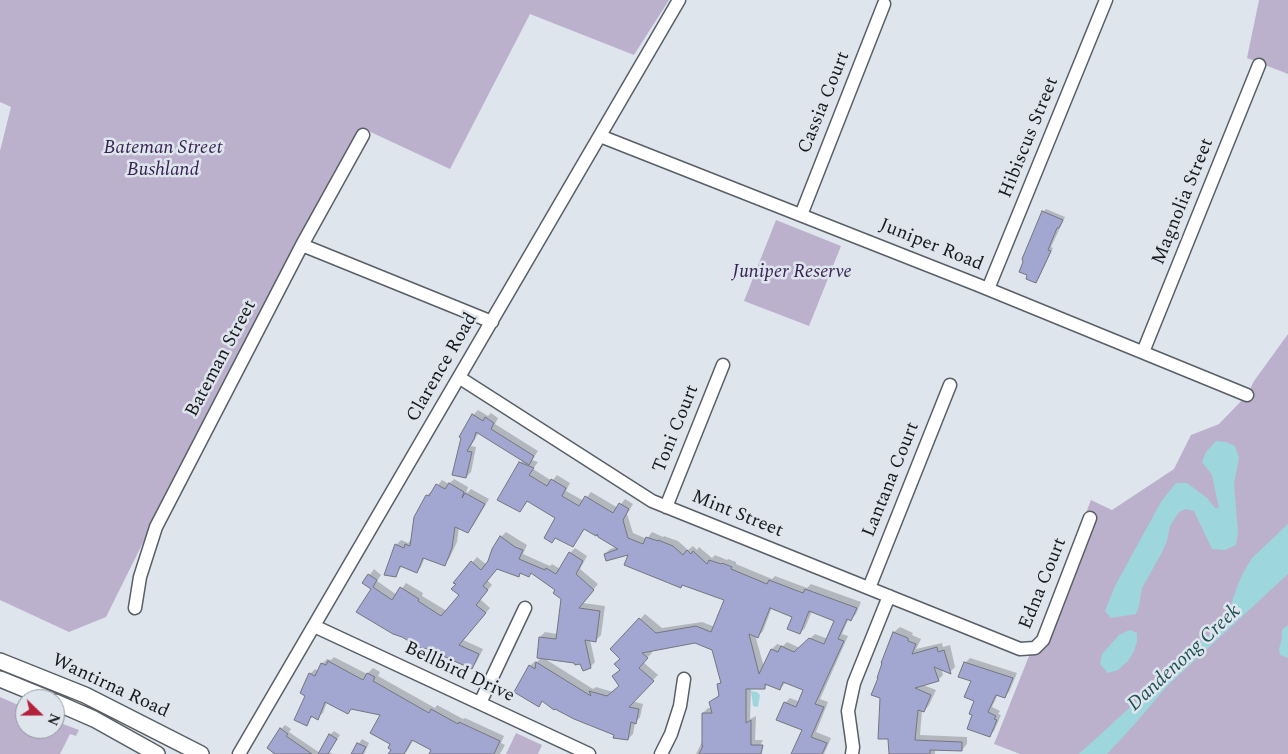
<!DOCTYPE html>
<html>
<head>
<meta charset="utf-8">
<style>
  body { margin:0 }
  #map { position:relative; width:1288px; height:754px; overflow:hidden; background:#dfe5ed; font-family:Spectral,serif }
  canvas { display:block }
  .north { position:absolute; left:15px; top:689px; width:50px; height:50px; box-sizing:border-box; background:#dfe5ed; border:1px solid #8f949a; border-radius:50%; rotate:112deg; font-size:14px; font-weight:700; line-height:20px; text-align:center; color:#181a1d }
  .north::after { content:''; display:block; margin:auto; width:18px; height:22px; background:#b3213c; clip-path:polygon(50% 0,100% 100%,50% 72%,0 100%) }
</style>
</head>
<body>
<div id="map">
<canvas width="1288" height="754"></canvas>
<div class="north">N</div>
</div>
<script>
const g = document.querySelector('canvas').getContext('2d');
g.lineJoin = 'round';
function fill(path, color) { g.fillStyle = color; g.fill(path, 'evenodd'); }
const shape = rows => new Path2D(rows.map(r => 'M' + r).join(''));
function trace(path, color, width, dash) { g.strokeStyle = color; g.lineWidth = width; g.lineCap = dash ? 'butt' : 'round'; g.setLineDash(dash || []); g.stroke(path); }
function label(font, color, halo, rows, align = 'center') {
  g.font = font + ' Spectral,serif'; g.lineWidth = 5; g.setLineDash([]); g.textBaseline = 'middle'; g.strokeStyle = halo; g.fillStyle = color; for (const [text, x, y, turn = 0] of rows) {
    g.save(); g.translate(x, y); g.rotate((+turn || 0) * Math.PI / 180); g.textAlign = isNaN(turn) ? turn : align; if (halo) g.strokeText(text, 0, 0); g.fillText(text, 0, 0); g.restore();
  }
}
fill(shape([
  [0,0,669,0,634,55,530,14,450,169,362,128,223,382,106,617,69,632,0,600,0,151,11,107,0,102],
  [1259,0,1288,0,1288,74,1247,58],
  [776,220,841,246,809,326,744,301],
  [1288,334,1288,754,1020,754,994,744,1091,500,1112,510,1174,469,1191,435,1219,424,1247,395,1254,381],
  [0,697,25,708,25,729,55,729,55,721,79,730,76,736,70,734,60,754,0,754],
  [516,733,542,745,538,754,506,754]
]), '#bcb1cd');
fill(shape([
  [1216,441,1226,442,1235,446,1239,458,1234,484,1238,532,1236,545,1225,550,1212,549,1194,511,1186,509,1179,512,1170,526,1167,541,1161,554,1142,588,1139,606,1136,614,1111,618,1105,611,1115,586,1161,502,1176,483,1187,483,1207,498,1215,508,1219,508,1212,475,1202,462,1206,452],
  [1288,524,1288,574,1167,686,1133,726,1107,754,1079,754,1219,626,1230,611,1233,598,1242,575,1252,558],
  [1288,625,1288,658,1280,655,1279,649,1282,638,1282,630],
  [1130,630,1137,633,1137,641,1134,651,1128,661,1118,670,1108,673,1100,664,1102,654,1119,635],
  [751,691,757,692,760,695,758,707,753,706]
]), '#9dd7dd');
fill(shape([
  [1046,209,1065,217,1051,247,1053,248,1039,278,1036,281,1043,212],
  [478,410,488,416,491,413,498,418,495,424,538,451,532,460,538,462,533,469,552,481,557,475,570,483,566,491,584,501,591,492,618,508,625,499,633,504,627,514,633,533,647,539,652,532,663,537,664,536,678,541,688,550,693,546,697,550,699,547,712,558,715,555,727,560,728,559,736,562,736,564,772,579,775,576,807,588,811,584,861,602,856,614,851,619,849,618,842,634,848,636,820,699,828,702,816,732,831,738,824,754,793,754,804,729,785,703,790,698,800,702,804,689,786,682,780,689,768,684,764,688,751,688,750,719,756,716,755,740,763,740,756,754,696,754,703,740,703,713,708,708,712,708,711,703,720,694,718,684,722,681,714,649,695,642,650,650,652,653,643,662,658,675,632,701,643,704,640,717,635,723,633,734,628,739,543,701,539,705,530,666,535,661,537,662,542,657,593,689,596,687,613,692,620,686,621,659,612,649,645,614,662,628,702,622,715,627,726,600,630,554,605,554,610,549,616,547,598,532,585,528,573,545,556,537,552,541,557,517,528,500,520,511,520,463,523,460,479,432,471,446,476,447,471,472,466,477,453,474,473,415],
  [772,607,793,617,800,633,805,628,812,611,836,621,828,639,815,634,800,648,787,642,783,646,777,644,772,649,764,667,755,635,758,636,763,631],
  [454,479,468,487,466,494,471,489,489,499,473,526,468,531,459,527,457,542,449,559,444,564,425,557,421,567,417,572,402,566,395,576,396,545,401,540,408,543,411,540,412,540,427,495,432,491,433,491,442,480,449,484],
  [506,532,527,545,523,554,550,566,552,564,560,569,570,553,575,548,587,556,580,569,598,584,583,603,605,606,601,635,596,640,590,640,595,662,590,667,540,637,545,632,557,634,562,599,557,590,532,572,529,575,521,572,518,575,498,568,487,580,492,585,480,599,490,608,463,640,483,649,476,663,471,668,364,583,374,569,381,575,377,581,397,595,406,583,423,593,422,596,447,611,461,595,457,584,455,582,477,557,487,565,501,537],
  [900,627,913,633,912,635,921,639,916,649,942,643,943,647,950,645,955,667,950,672,941,668,943,675,938,680,923,685,936,690,929,705,924,711,922,710,920,735,967,737,967,744,962,750,935,749,935,754,890,754,894,632],
  [334,657,367,674,373,668,380,672,378,676,435,708,437,705,463,719,465,718,504,736,501,743,505,745,500,754,444,754,414,739,407,751,404,754,399,754,391,744,382,715,327,702,323,713,317,718,313,716,306,724,306,696,310,674,315,669,319,671,322,664,327,659,331,660],
  [970,658,1017,673,1009,692,1004,697,998,694,992,707,1000,711,998,714,1001,715,994,731,989,736,974,714,975,700,972,681,965,663],
  [285,725,291,729,289,732,320,753,330,735,334,731,340,735,329,752,333,754,274,754,272,753,281,729],
  [362,739,369,743,364,754,352,754]
]), '#0003');
const building = shape([
  [1042,211,1063,220,1059,228,1057,228,1048,250,1051,251,1036,283,1026,279,1027,275,1019,272,1023,262,1022,259,1042,211],
  [472,414,483,421,485,417,494,423,491,429,534,456,529,465,476,432,474,439,467,451,472,452,466,478,452,475,461,438,459,437,472,414],
  [519,462,534,468,529,475,547,486,551,479,566,488,562,496,579,506,585,496,613,513,619,503,629,509,623,520,628,538,643,544,646,537,658,541,658,540,673,546,683,555,687,550,691,554,693,551,707,564,709,560,721,564,722,563,732,567,731,569,767,584,769,580,803,593,805,589,857,608,851,621,847,619,838,639,844,641,815,704,824,707,811,737,827,743,822,754,791,754,802,730,776,720,784,702,796,707,803,690,783,682,780,690,765,684,765,689,746,689,746,723,751,720,751,745,763,745,761,754,699,754,703,746,702,746,702,713,712,713,709,702,719,696,717,684,721,683,712,650,695,643,642,653,648,658,639,668,654,681,629,707,639,709,636,724,631,722,628,740,613,738,614,735,574,719,555,709,554,710,542,701,539,707,514,692,529,665,535,669,536,662,591,696,589,691,607,696,619,686,612,676,620,670,614,664,620,659,610,649,639,618,656,633,696,626,711,632,724,600,682,585,681,588,624,565,628,555,606,561,604,554,618,549,598,537,597,534,596,536,584,529,573,547,555,538,552,543,544,538,555,518,527,501,520,512,497,500,519,462],
  [770,608,792,617,787,629,800,634,809,611,834,621,824,644,809,638,794,652,781,646,778,652,771,649,759,674,749,634,758,638,770,608],
  [449,483,464,492,462,498,465,493,485,504,468,533,455,527,452,548,445,566,423,558,417,573,400,566,396,577,384,575,395,544,404,548,405,544,410,546,414,517,426,495,429,496,436,484,445,489,449,483],
  [500,536,515,547,523,550,519,559,545,570,546,568,556,574,569,552,583,561,576,574,594,590,579,608,600,611,596,642,585,640,591,668,583,671,580,664,575,665,574,663,537,658,539,637,556,639,561,599,553,593,555,590,531,573,529,577,520,573,519,577,497,569,483,586,488,590,476,605,486,613,459,645,479,654,472,669,436,653,436,654,425,648,424,650,402,637,393,634,356,612,371,589,362,583,368,574,377,580,373,587,392,600,400,587,419,599,418,601,441,616,459,595,451,589,456,584,453,583,471,561,481,570,488,561,492,549,500,536],
  [893,632,908,638,908,641,916,644,912,654,937,647,938,652,944,650,951,674,934,667,939,681,915,688,931,695,924,712,918,710,915,740,962,742,962,751,930,750,930,754,889,754,888,739,878,739,880,698,871,695,878,678,877,678,882,663,881,663,893,632],
  [328,661,363,680,367,673,375,677,373,681,429,713,431,709,458,724,459,722,500,741,494,754,429,754,431,750,412,740,404,754,388,754,391,750,388,748,390,744,370,733,380,715,351,709,348,714,325,702,318,720,311,716,307,726,294,720,305,696,300,693,309,673,315,676,321,663,326,665,328,661],
  [964,662,1013,678,1005,698,996,695,988,712,996,716,994,719,997,720,990,737,967,729,972,715,969,714,974,701,964,697,971,681,958,677,964,662],
  [280,728,288,734,286,736,312,754,275,754,267,748,280,728],
  [329,734,337,739,328,754,318,754,329,734],
  [357,743,366,747,362,754,351,754,357,743]
]);
fill(building, '#a1a7d0');
trace(building, '#74757e', 1);
const minor = shape([
  [600,136,978,285,1247,395],
  [801,215,884,4],
  [302,245,492,322],
  [988,289,1106,0],
  [1143,352,1259,65],
  [460,378,652,501,1020,649,1035,648,1043,640,1090,518],
  [666,507,723,365],
  [869,588,950,385],
  [135,608,140,577,156,527,302,245,363,135],
  [314,626,589,754],
  [480,703,525,608],
  [239,754,679,0],
  [661,754,671,734,680,706,684,679],
  [852,754,853,747,848,711,854,683,889,596]
]);
const major = shape([
  [0,661,85,695,201,754],
  [0,679,49,699],
  [55,702,94,719,157,754]
]);
trace(minor, '#595f66', 15);
trace(major, '#595f66', 18);
trace(minor, '#fff', 12);
trace(major, '#fff', 15);
label('19px', '#181a1d', '#dfe5ed', [
  ["Cassia Court",825,103,-68],
  ["Hibiscus Street",1030,138,-68],
  ["Magnolia Street",1184,202,-68],
  ["Juniper Road",931,246,22],
  ["Bateman Street",222,359,-62],
  ["Clarence Road",443,368,-60],
  ["Toni Court",677,429,-68],
  ["Lantana Court",892,480,-68],
  ["Mint Street",737,515,22],
  ["Edna Court",1044,584,-68],
  ["Bellbird Drive",459,673,25],
  ["Wantirna Road",110,687,25]
]);
label('italic 19px', '#382153', '#dfe5ed', [
  ["Bateman Street",163,149],
  ["Bushland",163,171],
  ["Juniper Reserve",792,273]
]);
label('italic 20px', '#1c4f54', '#dfe5ed', [
  ["Dandenong Creek",1185,659,-43]
]);
</script>
</body>
</html>
